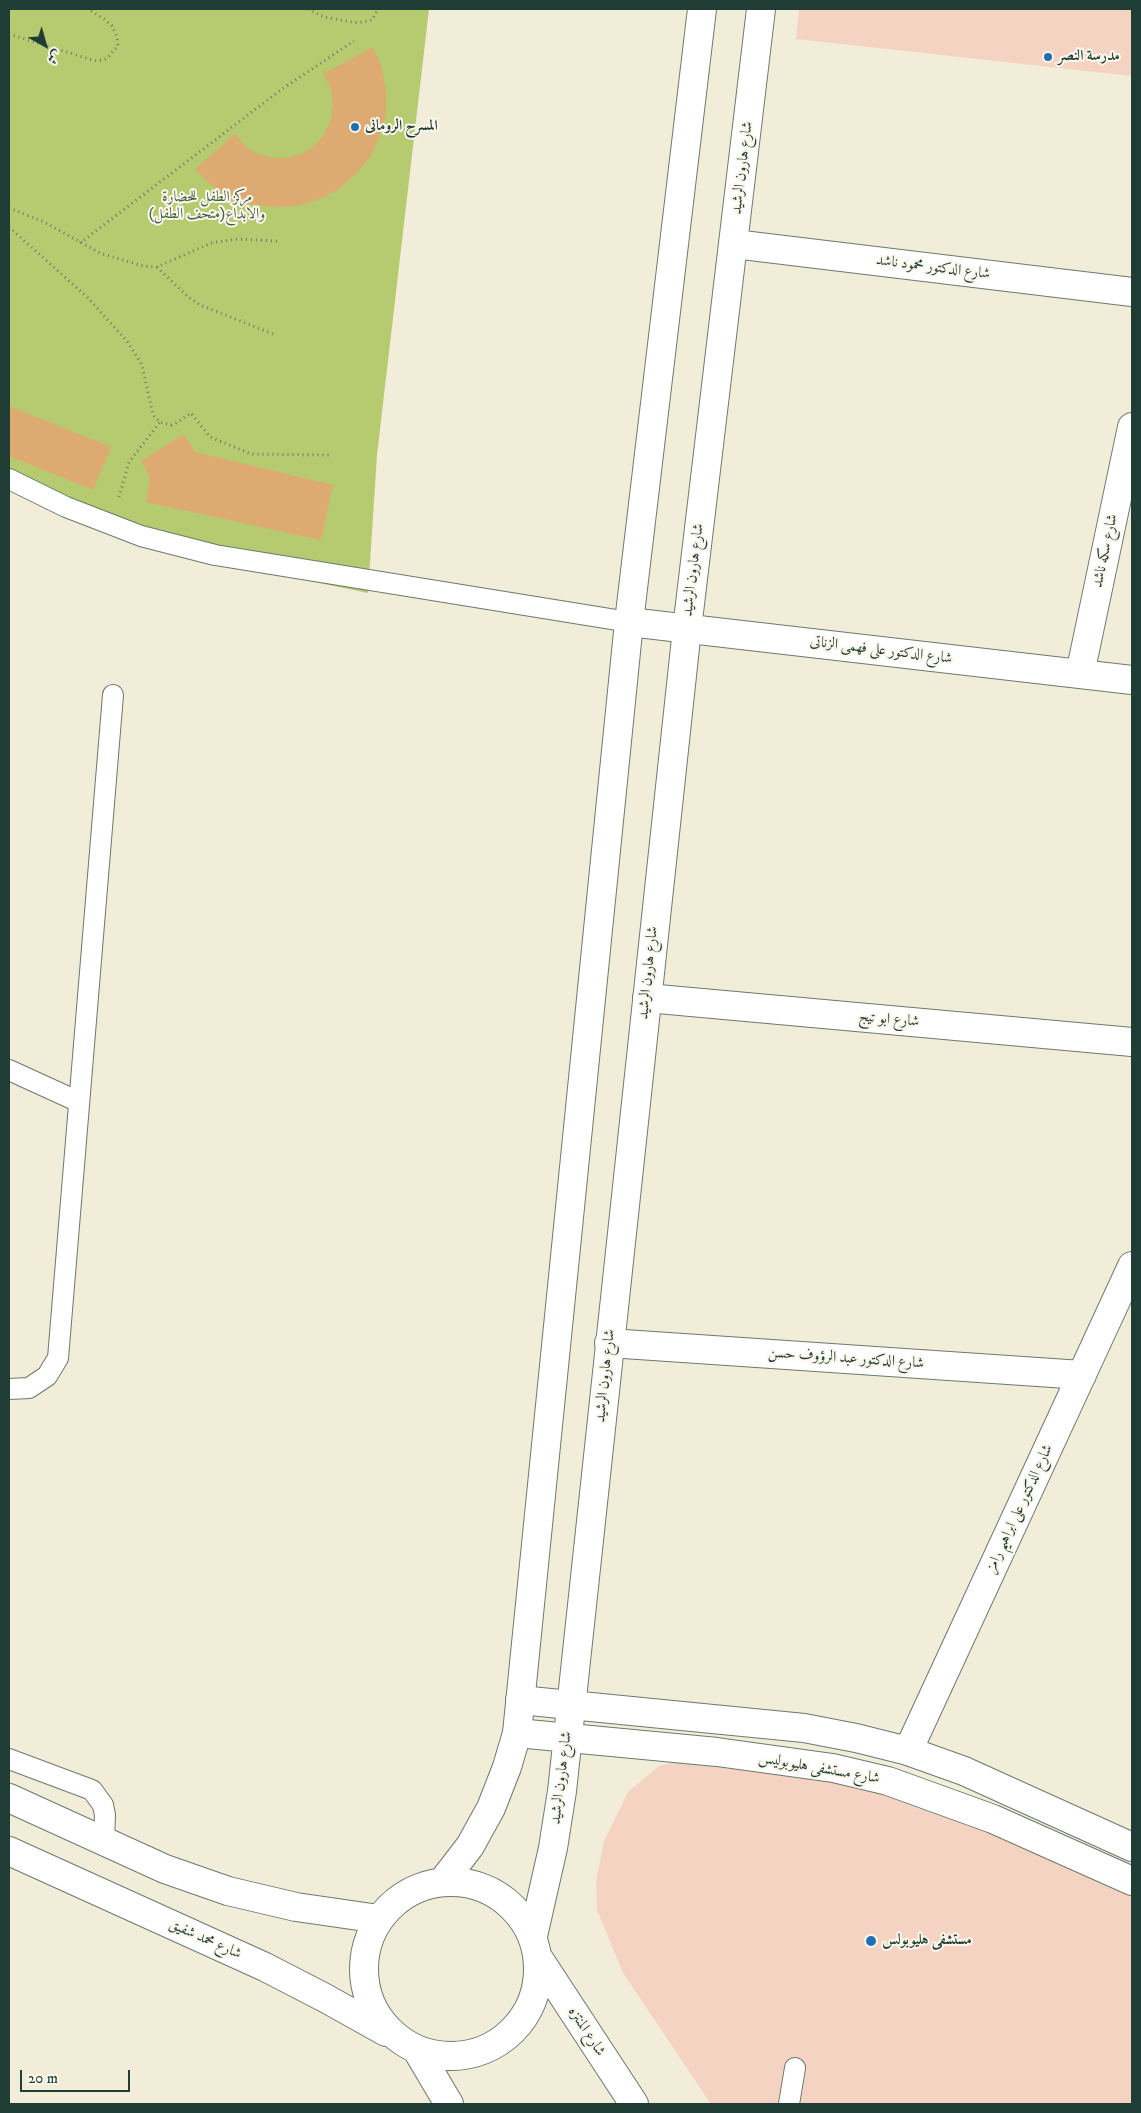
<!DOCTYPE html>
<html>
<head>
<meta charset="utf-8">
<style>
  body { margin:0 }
  #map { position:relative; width:1141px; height:2113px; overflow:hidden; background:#f2edd8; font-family:"IM FELL DW Pica",Amiri,serif }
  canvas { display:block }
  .frame { position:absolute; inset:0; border:10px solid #1f3d34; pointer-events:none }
  .north { position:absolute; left:20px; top:20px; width:50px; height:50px; -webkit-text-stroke:4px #fbf7ec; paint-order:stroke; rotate:142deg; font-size:14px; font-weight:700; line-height:20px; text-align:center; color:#1f3d34 }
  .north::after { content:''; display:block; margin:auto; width:18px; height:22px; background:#1f3d34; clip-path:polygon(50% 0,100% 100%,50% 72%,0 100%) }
  .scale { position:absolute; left:20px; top:2070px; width:110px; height:22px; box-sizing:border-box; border:2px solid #1f3d34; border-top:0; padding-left:6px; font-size:15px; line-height:18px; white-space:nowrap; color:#1f3d34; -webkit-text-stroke:4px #fbf7ec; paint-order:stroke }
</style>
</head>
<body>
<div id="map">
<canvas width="1141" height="2113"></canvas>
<div class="frame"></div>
<div class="north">ش</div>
<div class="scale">20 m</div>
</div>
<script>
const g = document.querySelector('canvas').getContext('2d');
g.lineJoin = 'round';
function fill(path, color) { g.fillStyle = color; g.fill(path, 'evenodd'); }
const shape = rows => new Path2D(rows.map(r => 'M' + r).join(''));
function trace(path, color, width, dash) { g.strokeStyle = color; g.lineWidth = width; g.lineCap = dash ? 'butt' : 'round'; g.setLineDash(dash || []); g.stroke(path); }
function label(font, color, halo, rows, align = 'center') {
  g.font = font + ' "IM FELL DW Pica",Amiri,serif'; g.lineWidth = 4; g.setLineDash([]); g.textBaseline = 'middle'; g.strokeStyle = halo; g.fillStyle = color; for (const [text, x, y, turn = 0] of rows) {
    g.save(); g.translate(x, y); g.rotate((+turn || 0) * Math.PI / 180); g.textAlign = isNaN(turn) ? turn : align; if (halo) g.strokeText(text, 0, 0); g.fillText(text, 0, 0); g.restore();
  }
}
fill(shape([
  [799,9,1132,9,1132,76,796,39],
  [689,1759,785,1766,928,1803,999,1831,1132,1896,1132,2104,711,2104,623,1973,597,1910,596,1881,604,1841,628,1792,659,1766]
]), '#f5d3c2');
fill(shape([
  [9,9,429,9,377,455,368,593,174,553,9,486]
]), '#b6cb6f');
fill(shape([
  [373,47,382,68,386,91,386,114,380,136,370,157,355,175,337,190,317,200,296,206,273,207,251,204,231,196,211,185,195,169,235,134,246,147,258,154,272,158,287,158,301,154,313,147,324,135,331,120,333,105,331,88,323,74],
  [9,406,111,447,93,490,9,456],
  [184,434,195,452,333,485,321,540,146,502,150,477,141,461]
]), '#ddaa72');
const lane = shape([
  [9,479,66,507,141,536,215,555,629,622],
  [9,1070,79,1102],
  [9,1389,29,1388,47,1376,58,1358,113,695],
  [9,1759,92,1790,103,1805,105,1815,104,1841],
  [789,2104,795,2068]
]);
const street = shape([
  [734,244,1132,292],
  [629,622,1132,680],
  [1080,674,1132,427],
  [647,998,1132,1042],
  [609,1343,1082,1375],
  [520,1700,804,1728,856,1738,908,1751,964,1771,1132,1847],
  [517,1733,717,1752,833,1768,888,1781,993,1819,1132,1881],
  [908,1751,1132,1266]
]);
const secondary = shape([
  [9,1798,165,1869,228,1891,296,1907,379,1919],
  [9,1851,265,1967,325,1998,386,2032],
  [443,1881,470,1846,491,1808,507,1767,517,1733,629,622,702,9],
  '364 1969a87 87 0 1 1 174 0a87 87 0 1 1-174 0Z',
  [533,1936,553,1848,562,1791,687,629,761,9],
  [539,1959,634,2104],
  [417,2050,449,2104]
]);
trace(lane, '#697b6d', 22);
trace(street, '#697b6d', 30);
trace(secondary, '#697b6d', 30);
trace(shape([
  [308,9,324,17,358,23,372,20,378,9],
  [9,34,89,59,98,61,106,59,118,46,117,37,112,26,104,19,88,9],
  [9,208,44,222,100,253,143,266,157,267,211,243,238,239,278,241],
  [9,227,87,297,127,341,142,365,153,415,160,422,171,425,178,422,191,413,210,437,251,454,331,455],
  [80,243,282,89,354,41],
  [157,267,187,296,200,305,273,334],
  [119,497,129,462,160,422]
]), '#697b6d', 3, [1, 4]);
trace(lane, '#fff', 20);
trace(street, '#fff', 28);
trace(secondary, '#fff', 28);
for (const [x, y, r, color] of [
  [1048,57,5,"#1f6fb2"],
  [355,127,5,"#1f6fb2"],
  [871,1941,6,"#1f6fb2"]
]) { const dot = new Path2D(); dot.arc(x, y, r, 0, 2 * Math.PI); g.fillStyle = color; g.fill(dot); trace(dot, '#fbf7ec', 2); }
label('bold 15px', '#1f3d34', '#fbf7ec', [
  ["مدرسة النصر",1058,57],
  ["المسرح الرومانى",365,127],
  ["مستشفى هليوبولس",882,1941]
], 'left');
label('15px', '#1f3d34', '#fbf7ec', [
  ["شارع هارون الرشيد",743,168,-83],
  ["شارع الدكتور محمود ناشد",933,268,7],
  ["شارع سكه ناشد",1106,551,-78],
  ["شارع هارون الرشيد",694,570,-83],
  ["شارع الدكتور على فهمى الزناتى",881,651,7],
  ["شارع هارون الرشيد",649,973,-84],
  ["شارع ابو تيج",889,1020,5],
  ["شارع الدكتور عبد الرؤوف حسن",846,1359,4],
  ["شارع هارون الرشيد",606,1376,-84],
  ["شارع الدكتور على ابراهيم رامز",1020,1509,-65],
  ["شارع مستشفى هليوبوليس",819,1769,10],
  ["شارع هارون الرشيد",562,1778,-83],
  ["شارع محمد شفيق",205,1940,24],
  ["شارع المنتزه",586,2032,57]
]);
label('15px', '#456043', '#fbf7ec', [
  ["مركز الطفل للحضارة",207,198],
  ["والابداع(متحف الطفل)",207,215]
]);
</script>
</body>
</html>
